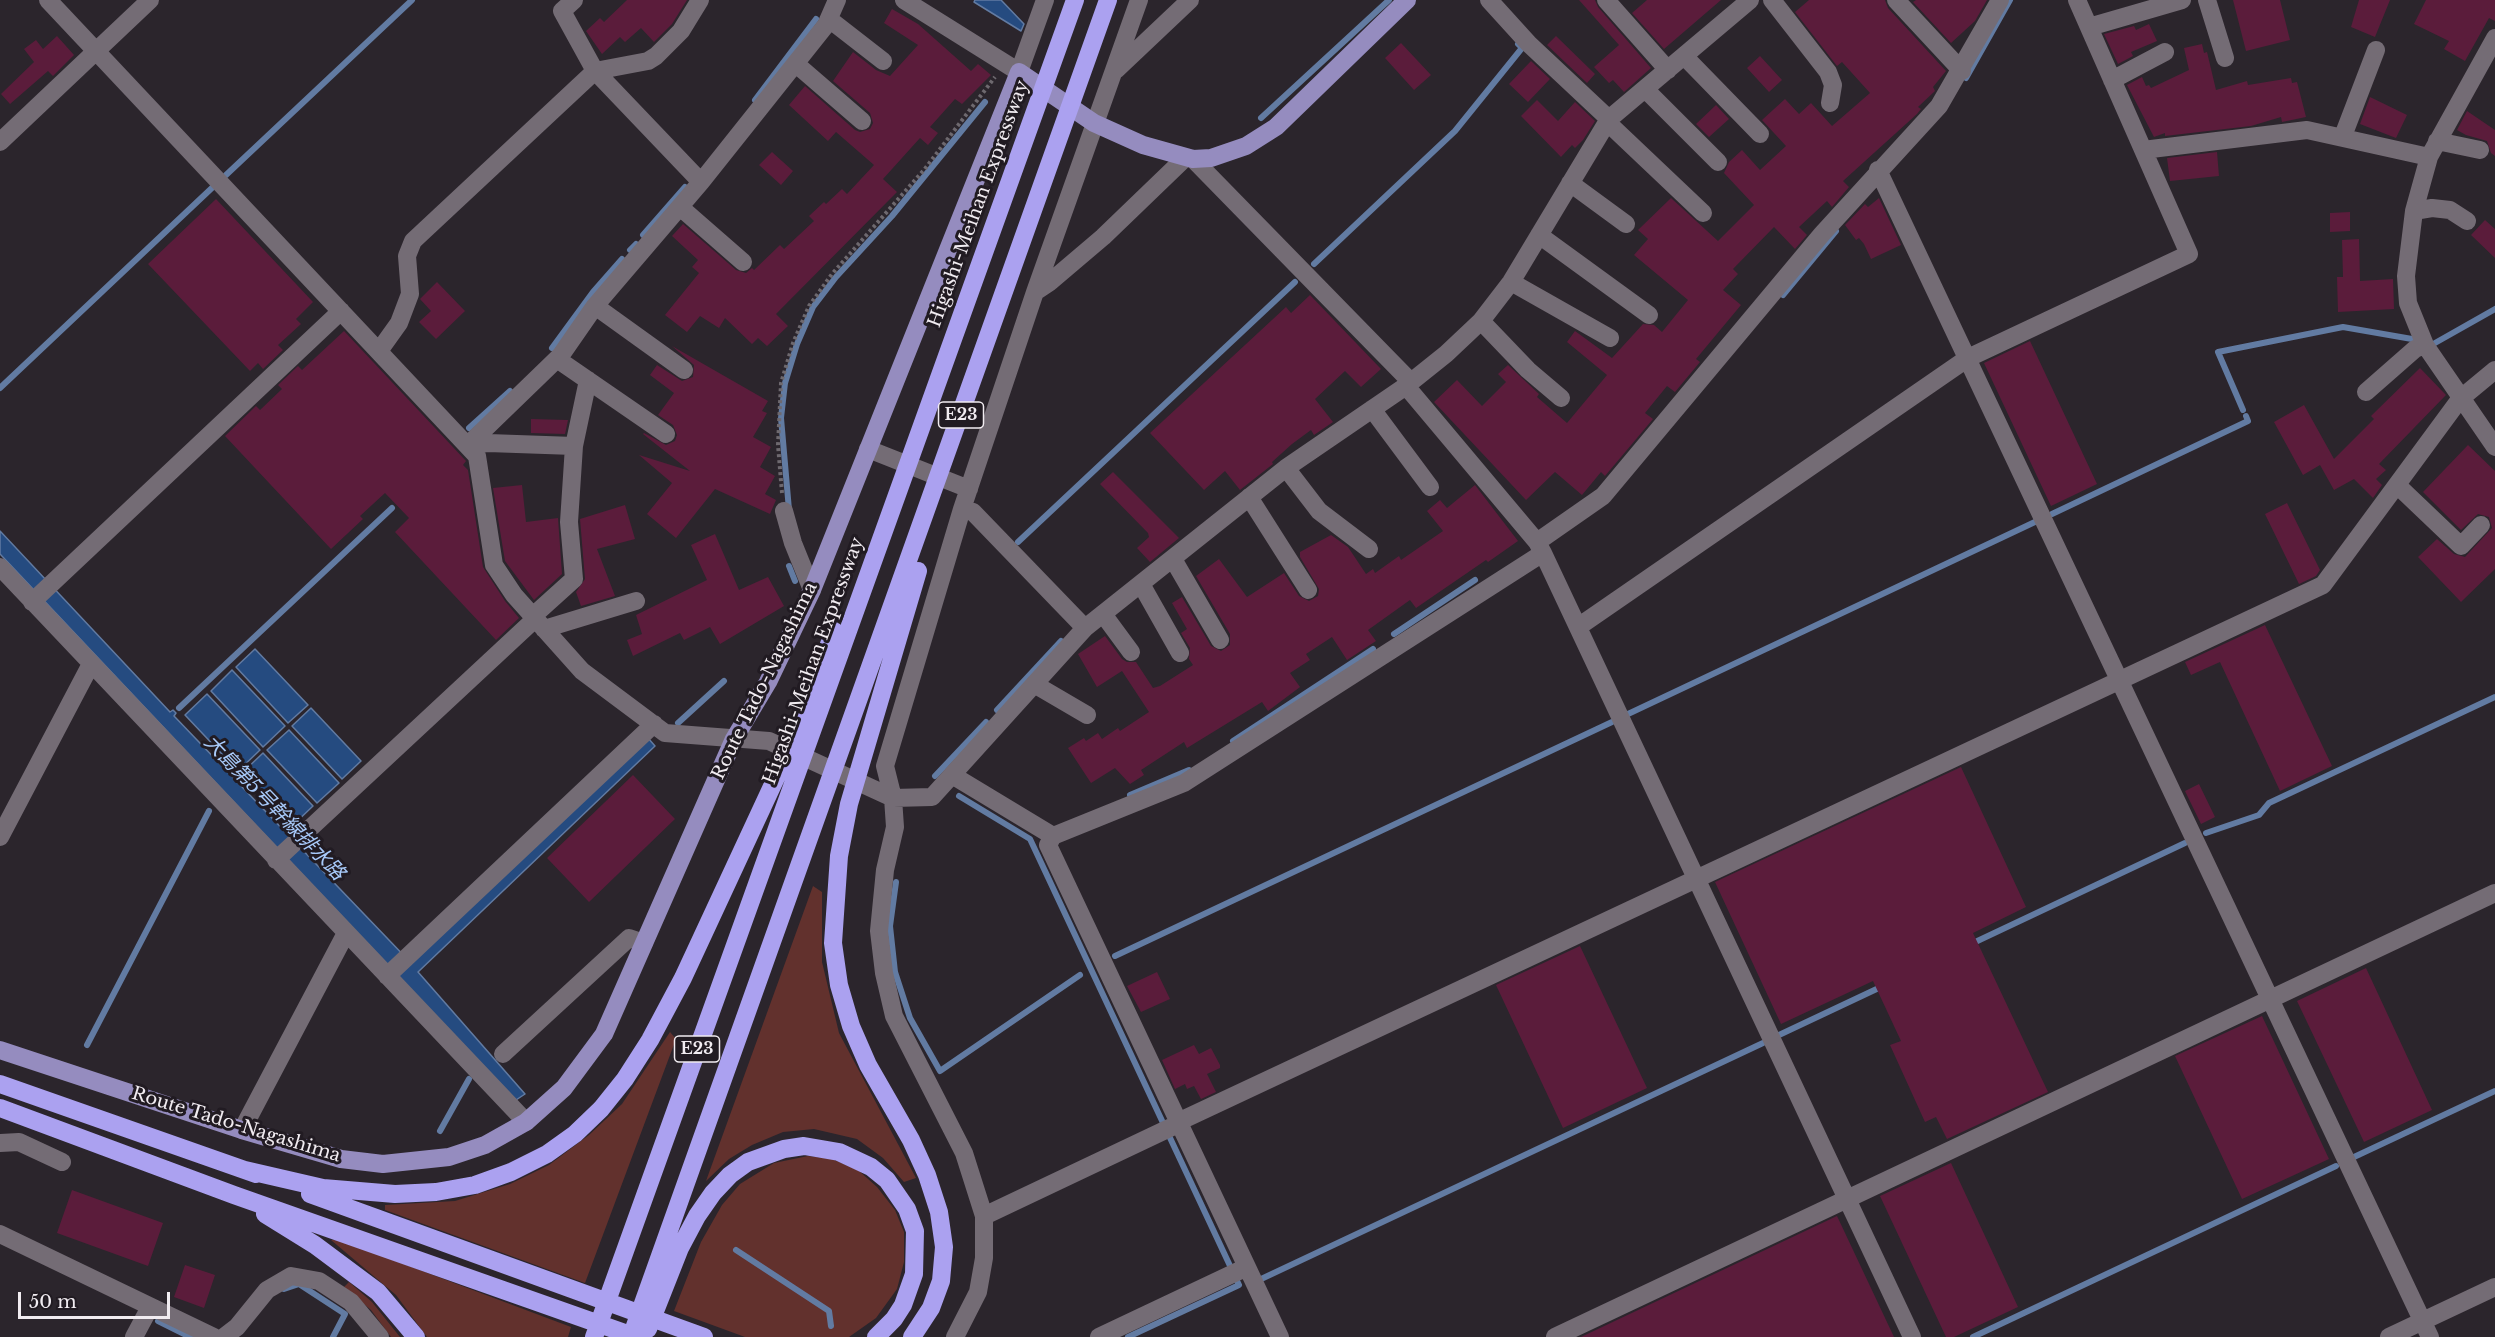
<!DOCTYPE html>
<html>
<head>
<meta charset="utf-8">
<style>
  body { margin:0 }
  #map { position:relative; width:2495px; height:1337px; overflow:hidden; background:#2b252c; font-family:"Libre Baskerville",serif }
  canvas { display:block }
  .scale { position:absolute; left:18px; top:1292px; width:152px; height:27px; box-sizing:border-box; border:3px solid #f1ecf1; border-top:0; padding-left:8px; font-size:18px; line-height:21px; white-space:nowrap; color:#f1ecf1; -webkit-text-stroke:4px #211b22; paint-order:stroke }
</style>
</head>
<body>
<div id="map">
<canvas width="2495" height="1337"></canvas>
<div class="scale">50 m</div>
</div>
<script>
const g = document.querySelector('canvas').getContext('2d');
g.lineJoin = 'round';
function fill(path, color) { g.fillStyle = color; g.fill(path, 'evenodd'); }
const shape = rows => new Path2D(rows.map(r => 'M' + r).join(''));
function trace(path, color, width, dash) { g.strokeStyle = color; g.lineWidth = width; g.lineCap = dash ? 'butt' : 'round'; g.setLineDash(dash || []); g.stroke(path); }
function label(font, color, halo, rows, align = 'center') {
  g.font = font + ' "Libre Baskerville","Noto Sans JP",serif'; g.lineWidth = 6; g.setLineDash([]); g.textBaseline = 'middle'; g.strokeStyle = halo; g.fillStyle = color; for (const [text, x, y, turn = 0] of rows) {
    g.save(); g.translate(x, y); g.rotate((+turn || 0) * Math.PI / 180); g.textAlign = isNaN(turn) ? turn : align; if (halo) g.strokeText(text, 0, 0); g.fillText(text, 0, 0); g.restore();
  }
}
fill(shape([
  [813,886,822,892,822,962,839,1033,916,1178,904,1182,883,1158,857,1139,814,1129,783,1132,752,1145,729,1159,706,1181],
  [670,1032,676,1039,585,1283,385,1210,385,1205,455,1201,510,1184,549,1165,589,1135,622,1104],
  [808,1156,832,1159,858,1170,877,1187,895,1210,904,1232,904,1262,897,1289,876,1318,849,1337,745,1337,674,1311,701,1242,722,1205,740,1184,774,1163],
  [331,1240,340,1240,571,1327,568,1337,427,1337,396,1295],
  [349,1282,372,1302,400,1337,391,1337,371,1310,344,1287]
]), '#62312d');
const water = shape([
  [975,0,1001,0,1024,24,1021,31,974,2,975,0],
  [0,531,170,712,173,710,176,713,174,716,411,963,648,738,655,746,418,972,525,1094,516,1100,493,1077,0,554,0,531],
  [255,649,308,705,288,723,236,667,255,649],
  [232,670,285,726,263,747,211,691,232,670],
  [207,694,260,750,238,771,185,715,207,694],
  [311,708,361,761,342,779,292,726,311,708],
  [289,730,339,783,317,803,267,750,289,730],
  [263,753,313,806,291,827,241,774,263,753]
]);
fill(water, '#254b80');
trace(water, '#627ba2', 1.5);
trace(shape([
  [1966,78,2010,0],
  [755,100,816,19],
  [1261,118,1389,0],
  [226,175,412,0],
  [643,235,685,187],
  [630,250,636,244],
  [1314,264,1455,131,1522,48,1518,44],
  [1783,295,1836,231],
  [2435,343,2495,309],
  [552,348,593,292,622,259],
  [0,388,214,186],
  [2243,410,2218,352,2343,327,2412,339],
  [469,428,510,391],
  [789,510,781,418,785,383,797,344,813,307,836,277,892,216,985,102],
  [2052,514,2248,421,2246,416],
  [1018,542,1295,282],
  [789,566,795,581],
  [1394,634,1475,580],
  [179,708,392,508],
  [997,710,1061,641],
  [1628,714,2037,521],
  [678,723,724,681],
  [1233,741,1373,649],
  [935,776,986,722],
  [1130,795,1189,770],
  [959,796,1030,839,1239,1285,1128,1337],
  [2206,833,2259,815,2269,803,2495,697],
  [896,882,890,926,895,972,910,1018,940,1071,1080,975],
  [1971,944,2185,843],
  [1115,956,1612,722],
  [1779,1035,1883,986],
  [87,1045,209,811],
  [440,1131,469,1079],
  [2354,1157,2495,1091],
  [736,1250,829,1311,831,1326],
  [1259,1280,1763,1043],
  [284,1289,299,1284,345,1314,333,1337],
  [158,1321,190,1337],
  [1973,1337,2336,1166]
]), '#627ba2', 6);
fill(shape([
  [627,0,687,0,672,24,654,42,641,28,625,42,620,37,602,54,586,31,600,18,604,22],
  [1579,0,1595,0,1598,7,1651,68,1624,92,1613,80,1609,83,1594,67,1619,45],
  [1647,0,1721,0,1664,49,1632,13],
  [1809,0,1885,0,1888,8,1946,71,1933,87,1935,91,1918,107,1921,109,1917,114,1843,181,1849,187,1832,207,1827,201,1799,227,1807,235,1795,249,1774,227,1733,269,1738,274,1723,290,1741,305,1696,359,1700,362,1675,392,1667,386,1645,413,1653,419,1605,476,1601,472,1582,495,1555,472,1526,500,1434,402,1457,380,1482,406,1506,382,1498,374,1508,365,1539,394,1537,397,1567,423,1607,375,1567,342,1575,331,1612,358,1643,324,1654,325,1662,332,1688,300,1634,255,1648,239,1638,230,1671,198,1718,241,1754,205,1724,173,1729,162,1742,150,1760,170,1786,146,1762,120,1785,99,1799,114,1811,103,1832,126,1870,93,1842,62,1837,66,1795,12],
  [1916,0,1987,0,1975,21,1951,43,1913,2],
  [2233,0,2280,0,2290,40,2246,51],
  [2359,0,2390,0,2375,37,2351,27],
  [2426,0,2495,0,2495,21,2489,18,2465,61,2444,49,2449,41,2414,24],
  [892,9,918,24,971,71,978,64,991,75,962,104,955,99,930,127,938,133,928,145,920,138,883,179,897,192,776,314,788,326,767,346,758,338,752,344,725,318,719,328,700,316,687,332,665,315,699,273,692,267,698,260,672,236,683,224,736,270,746,273,752,268,754,270,780,245,784,249,814,221,809,216,824,202,826,204,842,189,847,194,874,165,836,132,828,141,789,105,805,86,855,130,860,132,870,129,873,123,870,113,833,81,853,52,876,70,890,76,918,45,884,23],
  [2149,24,2157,41,2131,52,2133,56,2118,64,2104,34,2134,26,2136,30],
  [57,36,74,55,53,76,48,71,10,104,1,94,34,62,24,49,36,40,43,49],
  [1556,36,1595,74,1587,83,1547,45],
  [1401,43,1431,75,1414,90,1385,58],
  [2202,44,2204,53,2207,52,2216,90,2247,81,2248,85,2291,78,2292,83,2297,82,2306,117,2282,122,2281,117,2251,126,2165,136,2165,133,2154,137,2127,85,2142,77,2146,86,2149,85,2151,88,2189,70,2184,48],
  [1760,56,1782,80,1769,92,1747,68],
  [1531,61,1550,79,1528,102,1509,84],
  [2370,97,2407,115,2396,138,2360,124],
  [1537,100,1558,121,1575,102,1595,121,1583,140,1575,148,1572,145,1561,157,1521,116],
  [1716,105,1729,119,1709,137,1696,124],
  [2467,111,2495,130,2495,156,2491,153,2487,141,2466,135,2457,130],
  [772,152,793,171,781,185,759,165],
  [2217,152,2219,176,2170,181,2167,158],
  [1879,198,1901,245,1871,259,1864,244,1859,238,1856,240,1845,225,1865,204,1868,207],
  [216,199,313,302,296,319,301,324,278,345,283,350,263,369,258,363,250,371,148,264],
  [2350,212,2350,231,2330,232,2330,213],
  [2485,220,2495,229,2495,258,2471,235],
  [2359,239,2360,281,2393,279,2394,309,2338,312,2337,277,2343,277,2342,240],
  [437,282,465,311,436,339,419,322,431,311,420,299],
  [1310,295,1381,369,1361,387,1345,371,1315,399,1333,422,1314,435,1311,430,1292,444,1272,462,1273,464,1240,490,1225,471,1204,490,1150,433,1286,307,1291,313],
  [344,331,466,461,463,465,468,470,483,567,505,601,519,618,496,640,395,532,409,518,385,493,360,516,363,519,331,549,225,436,256,406,260,410,282,389,278,385,298,366,302,370],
  [2030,341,2097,484,2051,506,1984,363],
  [672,346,768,401,762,411,767,413,753,437,771,447,760,467,775,476,765,494,776,500,770,514,715,489,676,538,647,514,672,483,639,455,690,471,643,434,644,433,666,445,675,441,677,435,673,425,658,415,674,393,650,375,657,365,682,381,693,377,694,365],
  [2420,368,2446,395,2379,464,2386,470,2376,479,2382,485,2373,498,2354,479,2334,490,2320,465,2303,475,2274,422,2304,405,2334,459,2374,419,2371,416],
  [531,419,568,420,565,434,531,433],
  [2468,445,2495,471,2495,569,2461,602,2418,557,2437,539,2454,554,2465,557,2492,528,2489,517,2478,514,2461,530,2423,492],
  [1113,472,1179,538,1150,562,1137,548,1149,537,1148,533,1100,484],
  [522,485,526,522,558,518,562,574,534,600,505,561,493,488],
  [1475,485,1518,541,1488,562,1486,560,1416,608,1410,600,1368,630,1376,641,1347,660,1332,637,1306,654,1310,660,1290,673,1300,687,1268,711,1262,702,1187,748,1184,742,1141,770,1144,775,1130,784,1115,768,1091,783,1068,748,1084,738,1086,741,1098,733,1102,739,1118,728,1120,731,1149,712,1122,671,1097,687,1078,654,1105,636,1122,659,1127,662,1136,662,1153,688,1160,686,1193,665,1189,659,1190,648,1181,633,1187,629,1172,603,1182,597,1211,646,1221,651,1230,645,1230,634,1196,576,1219,559,1247,597,1284,573,1299,596,1309,601,1318,596,1319,589,1300,557,1300,552,1331,535,1348,547,1366,574,1373,569,1375,573,1399,556,1401,560,1443,531,1427,511,1440,500,1447,508],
  [2287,503,2320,570,2316,576,2299,584,2265,514],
  [625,505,635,539,597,549,615,596,581,606,576,592,585,579,580,519],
  [715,534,739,590,768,577,784,606,720,644,710,627,684,640,680,633,633,656,627,640,642,634,636,615,707,580,691,545],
  [2265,625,2332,766,2280,791,2220,662,2191,675,2185,662],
  [1961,767,2026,907,1973,933,2048,1092,1947,1139,1936,1117,1925,1122,1890,1045,1901,1041,1873,981,1781,1024,1715,882],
  [633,775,675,819,589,902,547,858],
  [2199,784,2215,817,2201,824,2185,791],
  [1580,946,1647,1088,1563,1128,1496,985],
  [2366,968,2432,1110,2364,1142,2297,1001],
  [1157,972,1170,999,1141,1012,1127,986],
  [2262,1016,2329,1159,2242,1199,2175,1056],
  [1194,1045,1199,1054,1211,1048,1220,1065,1220,1068,1207,1074,1216,1092,1201,1099,1194,1086,1187,1089,1185,1084,1175,1089,1162,1060],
  [1951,1163,2018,1307,1954,1337,1946,1337,1880,1196],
  [72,1190,163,1223,148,1266,57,1233],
  [1837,1216,1894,1337,1581,1337],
  [185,1265,215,1275,204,1308,174,1297]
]), '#5b1c3b');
trace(shape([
  [782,493,778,445,781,383,793,343,809,306,832,274,924,170,995,77]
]), '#6e696f', 4, [3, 3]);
trace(shape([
  [48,0,477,456,494,565,514,595,582,671,665,733,769,741,893,798,932,797,1085,628,1286,468,1406,386,1446,354,1481,321,1511,282,1609,119,1750,0],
  [574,0,562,11,595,71,701,182],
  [904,0,1019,72,1045,0],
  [1489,0,1529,44,1609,119],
  [1606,0,1668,70],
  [1772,0,1828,72,1833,85,1830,103],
  [1896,0,1962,71],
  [2207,0,2225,58],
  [829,19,883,61],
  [2089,27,2182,0],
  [2495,38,2429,157,2414,211,2406,276,2408,303,2425,345,2495,447],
  [1684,56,1760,134],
  [796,64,862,121],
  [1116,70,1190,0],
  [2112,80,2165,52],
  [1645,89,1718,162],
  [1607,122,1703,213],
  [2343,136,2376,50],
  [2437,141,2480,150],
  [0,142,150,0],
  [2143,150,2307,130,2429,157],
  [1193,159,1411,382],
  [1878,170,2430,1337],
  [1570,183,1626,224],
  [680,207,743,262],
  [2414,211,2432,208,2450,210,2467,221],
  [1539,235,1649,315],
  [1511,282,1610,338],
  [1035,292,1050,282,1103,237,1185,158],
  [595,306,684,370],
  [1481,321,1528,370,1561,398],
  [379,351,399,323,410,294,407,256,413,241,595,71,648,61,656,56,681,31,700,0],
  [557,359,666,434],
  [1406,386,1537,542,1543,553,1912,1337],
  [2366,392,2415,349,2425,345],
  [1372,409,1430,487],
  [468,445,561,355,595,306,701,182,826,25,837,0],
  [468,445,488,443,574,446],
  [868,449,969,489],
  [1286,468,1319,511,1369,549],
  [2397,485,2461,546,2481,525],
  [1249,497,1308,590],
  [962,509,973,512,1085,628],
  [784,511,793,543,812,590],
  [1537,542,1603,496,1822,234,1939,106,2000,0],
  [1173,559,1220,640],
  [0,567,526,1122],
  [1141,584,1180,653],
  [32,602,341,311],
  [1103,614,1131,652],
  [533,616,574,579,569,522,574,446,588,380],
  [1578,627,1968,358,2189,254,2077,0],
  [544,629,636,601],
  [1034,684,1087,715],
  [952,775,1053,836,1184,783,1543,553],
  [1053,836,1048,845,1280,1337],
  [0,837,91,664],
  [276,860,535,619],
  [387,976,654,724],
  [503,1054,629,938,644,943],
  [1178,1122,2323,585,2460,399,2495,370],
  [242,1130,346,933],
  [0,1143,19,1142,62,1162],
  [984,1216,1178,1124],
  [0,1234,214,1337],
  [134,1337,150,1307],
  [224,1337,237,1327,267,1290,291,1276,319,1281,351,1302,380,1337],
  [955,1337,978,1292,984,1258,984,1216,964,1153,894,1016,884,973,879,931,885,870,895,827,893,798,885,766,962,509,1035,292,1139,0],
  [1099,1337,1247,1267],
  [1555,1337,2495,893],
  [2389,1337,2495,1287]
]), '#746c75', 18);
trace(shape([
  [0,1050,242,1130,341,1159,383,1164,449,1157,485,1145,526,1122,564,1088,604,1034,734,739,768,682,812,590,1019,72,1094,123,1143,145,1193,159,1211,158,1246,146,1276,127,1407,0]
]), '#958cbf', 18);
trace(shape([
  [0,1084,256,1174],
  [0,1108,234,1195,636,1337],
  [245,1170,323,1188,395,1194,436,1192,475,1185,511,1172,547,1154,575,1134,601,1109,625,1079,650,1040,683,978,794,739,834,631],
  [310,1194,704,1337],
  [265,1214,315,1245,378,1292,416,1337],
  [648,1329,680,1248,697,1216,713,1193,730,1175,748,1162,784,1149,804,1146,839,1152,871,1167,887,1180,907,1209,915,1231,914,1274,903,1305,894,1319,876,1337],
  [594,1337,1075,0],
  [631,1337,1108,0],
  [912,1337,931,1308,941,1281,944,1247,939,1212,927,1175,911,1140,868,1065,851,1026,839,985,833,943,839,856,849,804,918,571]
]), '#aba1f0', 18);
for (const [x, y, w] of [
  [961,415,45],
  [697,1049,45]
]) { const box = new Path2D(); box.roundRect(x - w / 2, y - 13, w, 26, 4.5); g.fillStyle = '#211b22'; g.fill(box); trace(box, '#f1ecf1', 1.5); }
label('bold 16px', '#f1ecf1', null, [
  ["E23",961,415],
  ["E23",697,1049]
]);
label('18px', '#f1ecf1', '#211b22', [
  ["Higashi-Meihan Expressway",979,204,-70],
  ["Higashi-Meihan Expressway",814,661,-70],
  ["Route Tado-Nagashima",765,681,-64],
  ["Route Tado-Nagashima",236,1125,17]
]);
label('italic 20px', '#a8cafa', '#211b22', [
  ["大島第5号幹線排水路",274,808,46]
]);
</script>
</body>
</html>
